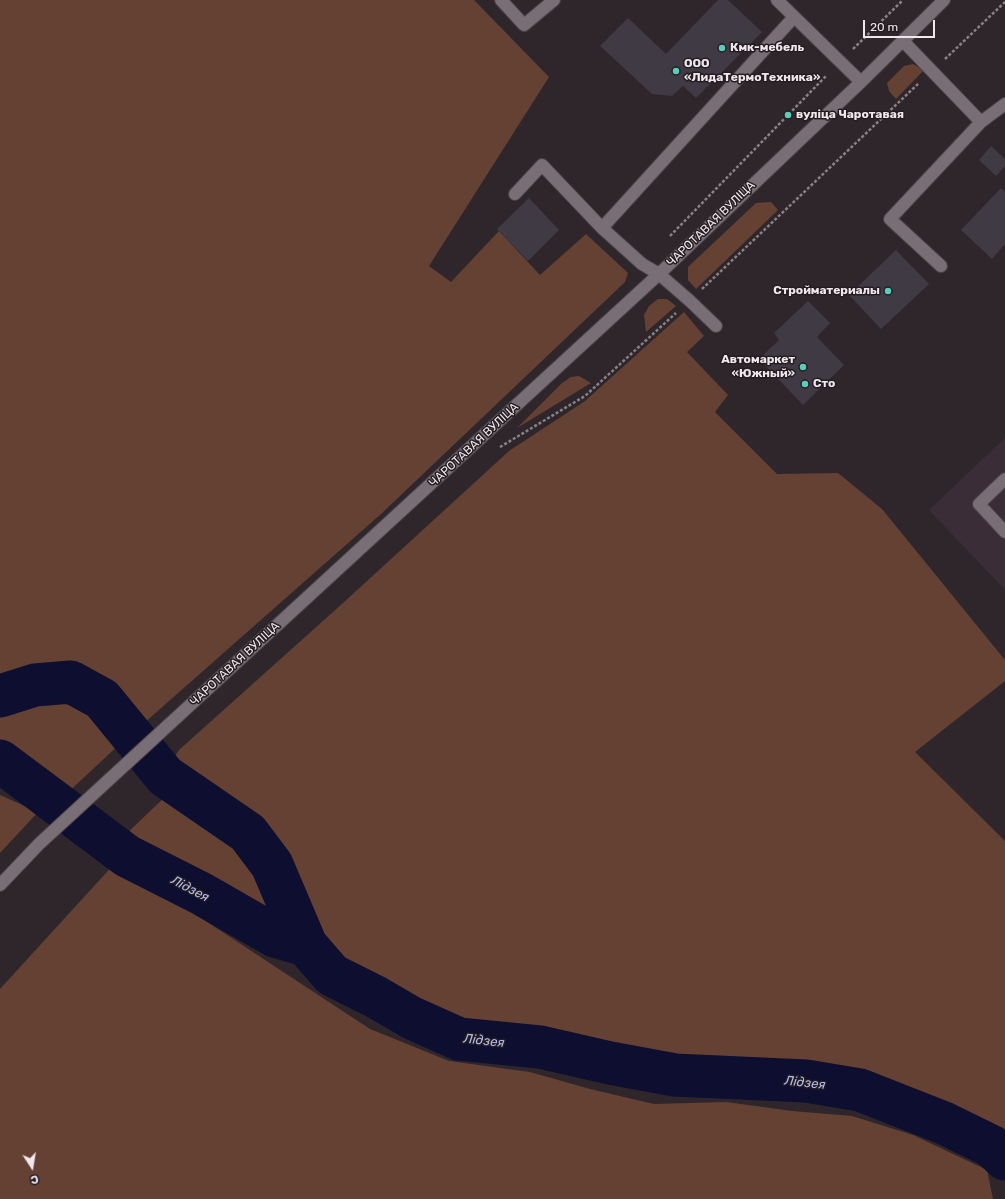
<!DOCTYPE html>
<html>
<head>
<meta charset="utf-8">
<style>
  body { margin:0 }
  #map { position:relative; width:1005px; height:1199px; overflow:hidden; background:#2f262c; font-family:Rubik,sans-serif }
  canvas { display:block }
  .north { position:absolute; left:12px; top:1147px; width:40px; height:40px; -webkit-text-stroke:3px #251c22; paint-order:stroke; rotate:168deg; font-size:11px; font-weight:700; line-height:16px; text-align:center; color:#eee8ec }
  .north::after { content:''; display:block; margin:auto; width:14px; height:18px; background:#eee8ec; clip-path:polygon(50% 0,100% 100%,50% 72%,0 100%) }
  .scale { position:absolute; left:863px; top:20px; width:72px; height:18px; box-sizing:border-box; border:2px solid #eee8ec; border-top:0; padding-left:5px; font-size:12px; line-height:14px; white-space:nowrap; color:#eee8ec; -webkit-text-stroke:3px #251c22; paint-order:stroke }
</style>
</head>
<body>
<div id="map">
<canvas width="1005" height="1199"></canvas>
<div class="north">С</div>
<div class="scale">20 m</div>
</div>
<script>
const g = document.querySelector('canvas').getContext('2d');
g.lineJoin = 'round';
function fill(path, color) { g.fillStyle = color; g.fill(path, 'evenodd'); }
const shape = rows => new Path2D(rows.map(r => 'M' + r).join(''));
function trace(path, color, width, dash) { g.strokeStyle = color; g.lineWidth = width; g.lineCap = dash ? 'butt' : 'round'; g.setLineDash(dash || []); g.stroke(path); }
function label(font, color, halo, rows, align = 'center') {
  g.font = font + ' Rubik,sans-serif'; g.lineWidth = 3; g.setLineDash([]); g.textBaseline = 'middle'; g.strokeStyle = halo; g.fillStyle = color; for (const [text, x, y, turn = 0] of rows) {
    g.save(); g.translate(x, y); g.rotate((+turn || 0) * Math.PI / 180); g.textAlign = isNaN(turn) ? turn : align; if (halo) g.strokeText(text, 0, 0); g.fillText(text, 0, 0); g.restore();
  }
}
fill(shape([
  [1005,438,1005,590,929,510]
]), '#3b2d37');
fill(shape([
  [0,0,474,0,549,77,429,266,451,282,499,231,540,275,586,234,628,273,625,282,381,514,143,724,125,697,92,678,62,665,0,683],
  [913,64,924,70,896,99,889,91,887,83,904,66],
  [771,202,778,210,696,289,688,280,688,267,756,203],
  [658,299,667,299,676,306,646,332,644,315,649,306],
  [684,312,704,336,687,352,728,395,715,412,777,474,838,473,882,509,1005,660,1005,681,915,752,1005,841,1005,1130,926,1096,895,1094,845,1081,642,1061,597,1058,548,1040,461,1028,404,1003,339,966,314,941,264,827,195,779,169,766,179,750,343,603,509,451,585,401],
  [579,376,591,383,517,428,562,383,571,377],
  [71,688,97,706,123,741,63,797,0,755,0,705,39,692],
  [169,793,236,849,274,899,276,928,121,839],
  [0,795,38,812,0,853],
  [116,862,370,1029,449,1061,530,1072,590,1089,654,1104,726,1102,792,1111,852,1116,913,1135,987,1170,993,1199,0,1199,0,989]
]), '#654134');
trace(shape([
  [0,696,35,685,71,682,102,699,165,776,248,833,272,865,306,945],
  [0,761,127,856,202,894,275,936,306,945,332,975,376,997,412,1018,459,1039,540,1047,610,1063,675,1075,806,1081,860,1090,944,1123,991,1146,1005,1159]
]), '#0d0e30', 43);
fill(shape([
  [718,0,728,0,762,32,696,98,683,86,672,96,652,94,600,46,628,18,666,54],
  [991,146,1005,159,1005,166,996,176,979,160],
  [1001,188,1005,192,1005,244,992,259,961,230],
  [529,198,559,230,528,261,497,229],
  [896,250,929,284,881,329,849,295],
  [808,301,830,323,817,337,844,365,803,405,759,359,779,340,774,333]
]), '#3f3a44');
const minor = shape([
  [501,0,524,25,554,0],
  [777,0,861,82],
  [903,41,981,122,890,219,941,266],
  [981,122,1005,104],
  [515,194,542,165,602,228],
  [716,326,690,301,659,274,642,264,602,228,794,17],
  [1005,479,979,504,1005,532],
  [0,885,39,844,659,274,861,82,944,0]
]);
trace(minor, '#4b4348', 14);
trace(shape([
  [853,49,903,0],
  [945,59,1005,2],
  [670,236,827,75],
  [702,289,919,83],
  [500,447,585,396,676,313]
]), '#888186', 2.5, [3, 2]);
trace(minor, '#796e75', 12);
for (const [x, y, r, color] of [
  [722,48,4,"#5acebd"],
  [676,71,4,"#5acebd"],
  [788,115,4,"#5acebd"],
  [888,291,4,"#5acebd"],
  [803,367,4,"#5acebd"],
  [805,384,4,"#5acebd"]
]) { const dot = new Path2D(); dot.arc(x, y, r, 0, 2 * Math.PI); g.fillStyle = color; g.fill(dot); trace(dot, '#251c22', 1.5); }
label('bold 12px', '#eee8ec', '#251c22', [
  ["Кмк-мебель",730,48],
  ["ООО",684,64],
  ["«ЛидаТермоТехника»",684,78],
  ["вуліца Чаротавая",796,115],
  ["Стройматериалы",880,291,"right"],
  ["Автомаркет",795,360,"right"],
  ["«Южный»",795,374,"right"],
  ["Сто",813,384]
], 'left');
label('12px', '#eee8ec', '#251c22', [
  ["ЧАРОТАВАЯ ВУЛІЦА",711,224,-44],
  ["ЧАРОТАВАЯ ВУЛІЦА",474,445,-43],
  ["ЧАРОТАВАЯ ВУЛІЦА",235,664,-43]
]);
label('italic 13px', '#b3bef3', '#251c22', [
  ["Лідзея",190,889,28],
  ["Лідзея",484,1041,6],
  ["Лідзея",805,1083,6]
]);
</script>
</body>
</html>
